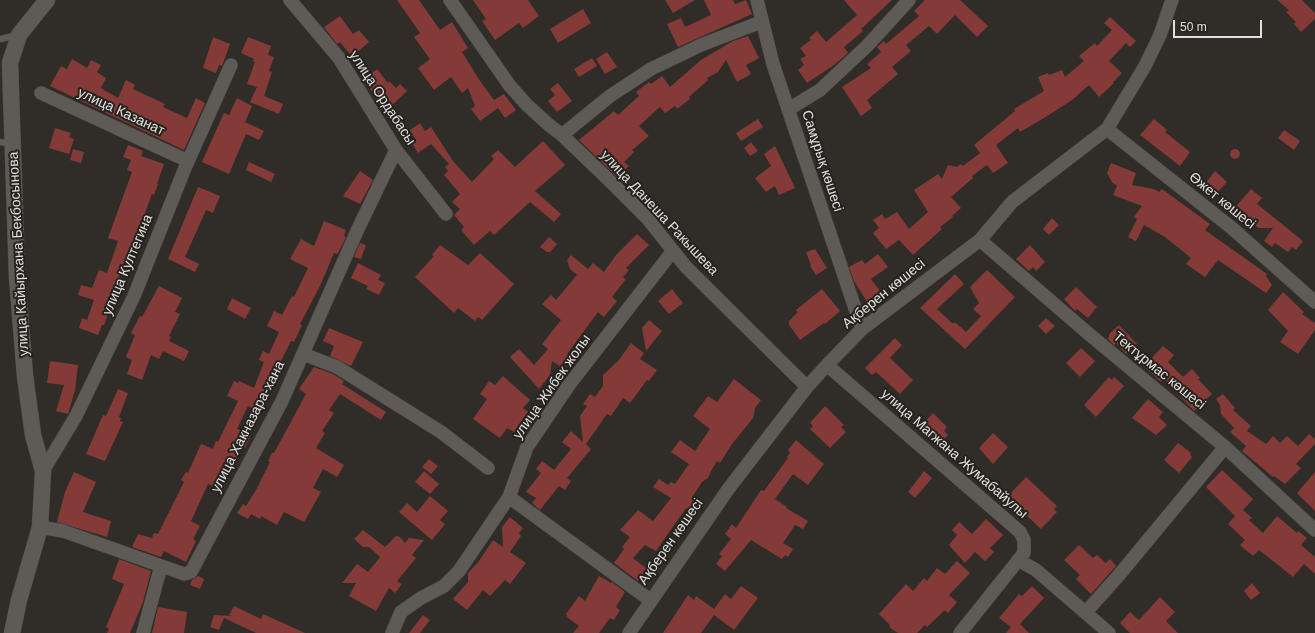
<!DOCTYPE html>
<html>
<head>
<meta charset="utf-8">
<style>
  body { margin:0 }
  #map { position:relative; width:1315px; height:633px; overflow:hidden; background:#302d28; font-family:Arial,sans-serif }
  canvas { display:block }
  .scale { position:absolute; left:1173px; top:20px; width:89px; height:18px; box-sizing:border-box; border:2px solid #e2e0dd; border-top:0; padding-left:5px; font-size:12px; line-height:14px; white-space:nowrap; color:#e2e0dd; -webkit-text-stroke:3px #26231e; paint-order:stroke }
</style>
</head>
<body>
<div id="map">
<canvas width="1315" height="633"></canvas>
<div class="scale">50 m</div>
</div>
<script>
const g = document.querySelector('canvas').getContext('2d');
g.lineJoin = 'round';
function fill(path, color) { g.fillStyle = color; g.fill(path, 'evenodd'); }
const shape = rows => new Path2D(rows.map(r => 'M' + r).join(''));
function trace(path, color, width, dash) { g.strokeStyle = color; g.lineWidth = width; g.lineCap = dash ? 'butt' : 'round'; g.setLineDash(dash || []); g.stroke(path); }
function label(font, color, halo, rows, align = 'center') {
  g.font = font + ' Arial,sans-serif'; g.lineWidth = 4; g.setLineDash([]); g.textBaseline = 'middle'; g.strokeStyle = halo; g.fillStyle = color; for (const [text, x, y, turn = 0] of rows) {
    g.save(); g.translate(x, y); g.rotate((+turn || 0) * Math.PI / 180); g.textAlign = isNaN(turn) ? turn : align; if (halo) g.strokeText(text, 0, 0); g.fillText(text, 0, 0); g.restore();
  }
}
fill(shape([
  [397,0,419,0,440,30,452,22,468,48,462,52,480,81,494,100,504,94,516,110,505,118,498,108,480,121,471,109,475,106,468,88,462,93,451,77,434,90,418,68,430,59,414,37,420,33],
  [473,0,528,0,539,16,523,28,519,23,495,40,482,21,486,19],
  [665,0,695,0,673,13],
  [704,0,733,0,735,4,746,0,752,14,678,47,667,24,681,18,685,27,711,15],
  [844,0,892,0,861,29,863,31,844,47,848,53,834,65,807,83,798,70,804,65,800,59,806,56,800,48,811,40,809,38,817,31,826,42,857,15],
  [925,0,960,0,988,26,977,37,955,15,937,34,929,26,906,45,911,51,892,67,898,74,867,100,872,108,861,116,842,87,871,68,867,64,881,52,877,47,884,41,886,44,919,16,914,11],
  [1277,0,1302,0,1315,13,1315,19,1301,32,1294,24,1296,22,1286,12,1289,10],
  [583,9,591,23,558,43,550,29],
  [340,16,353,34,359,30,369,42,352,57,340,42,337,44,324,27],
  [1110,17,1136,41,1130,47,1126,43,1109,61,1122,73,1113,82,1114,83,1099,97,1089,85,1072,100,1044,118,1020,132,1018,128,996,145,1008,163,993,173,987,165,972,176,973,178,951,197,961,208,952,216,953,217,940,227,942,229,913,255,899,240,886,249,873,233,879,228,873,220,882,214,885,219,897,212,909,229,928,212,914,190,938,174,942,179,948,165,957,167,961,164,963,166,980,153,974,145,1015,111,1014,109,1044,91,1038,77,1048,73,1049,75,1062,70,1065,77,1084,61,1079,56,1095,43,1097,46,1112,30,1104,23],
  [748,36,759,58,746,65,751,74,737,82,726,60,718,72,707,78,708,80,689,97,690,99,677,109,675,106,665,113,660,107,639,126,649,136,632,150,634,152,624,162,629,166,617,177,579,140,614,111,618,115,639,96,636,92,649,82,651,84,662,76,670,87,701,60,733,41],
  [213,37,230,44,222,66,219,65,216,73,203,68],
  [248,37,271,46,268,55,274,57,269,71,272,72,264,96,283,104,279,114,250,102,257,87,247,84,255,62,253,62,254,59,241,53],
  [607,52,617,67,605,74,596,59],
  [592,58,597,66,579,77,574,69],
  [72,59,87,68,91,60,101,65,97,72,106,78,101,88,118,98,126,80,135,85,133,89,165,104,163,107,187,118,196,98,205,103,184,150,50,86,61,66,67,69],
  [377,69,388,83,389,81,396,88,400,84,407,91,387,110,363,80],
  [558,83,572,101,557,112,548,101,555,95,550,89],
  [237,98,252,106,245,122,264,131,259,140,246,134,229,174,202,162,224,113,229,115],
  [758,119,763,127,741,141,736,133],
  [1154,119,1167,130,1165,132,1190,152,1180,166,1140,135],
  [420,123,425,131,431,127,453,161,472,182,494,159,491,156,498,150,515,167,543,141,565,165,535,191,561,214,554,222,530,202,494,235,490,231,474,245,461,230,464,227,454,215,460,209,452,202,460,194,444,175,448,171,445,167,449,164,431,144,418,153,412,143,416,140,410,130],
  [55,128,71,133,69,137,74,139,69,154,49,148],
  [1284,130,1300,141,1294,150,1278,138],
  [751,142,758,151,750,156,744,148],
  [128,145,143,151,141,156,164,164,157,184,158,184,154,195,152,194,142,221,148,223,142,238,139,237,132,256,127,254,118,280,120,280,104,325,102,325,98,335,79,328,82,318,87,320,94,300,78,295,81,285,92,288,99,270,107,273,118,241,108,238,132,172,127,170,131,160,123,157],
  [775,146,795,188,779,195,775,186,766,192,755,178,771,166,764,154],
  '1230 154a5 5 0 1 1 10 0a5 5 0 1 1-10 0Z',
  [73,149,84,152,81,163,70,160],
  [249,162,275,174,271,182,246,170],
  [1111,163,1136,173,1132,185,1154,189,1159,192,1162,189,1210,224,1205,230,1267,274,1266,276,1272,285,1266,293,1218,260,1205,277,1186,264,1191,258,1165,237,1144,225,1136,241,1128,237,1137,219,1134,217,1142,206,1113,195,1117,186,1112,182,1107,173],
  [360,171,373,180,360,204,343,196],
  [1215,171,1227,182,1215,195,1204,185],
  [198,187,220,196,213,213,206,210,185,257,199,264,195,272,168,259],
  [1251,189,1262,198,1257,204,1303,241,1296,250,1292,247,1288,252,1275,243,1272,247,1264,241,1273,228,1258,228,1246,215,1243,219,1233,210],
  [1052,218,1059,225,1049,235,1043,229],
  [324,221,346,230,344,236,346,237,339,251,337,254,334,253,320,286,300,324,302,325,294,342,291,341,278,367,276,366,269,383,272,385,264,400,261,398,256,410,248,406,237,429,251,435,245,448,242,447,223,488,221,487,220,489,208,484,191,521,200,526,193,539,196,541,186,562,164,551,161,557,132,547,138,534,152,538,154,533,158,534,184,482,181,480,186,472,188,473,201,444,213,449,216,441,218,442,238,401,227,396,234,381,238,383,239,381,254,388,264,362,259,360,263,351,269,354,279,332,267,326,274,311,282,315,292,296,294,297,308,268,290,259,301,239,314,246],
  [637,234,649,245,626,268,629,270,623,277,626,279,612,297,617,301,604,317,598,312,567,354,570,356,561,367,552,361,550,375,539,389,510,357,519,349,534,365,548,349,542,344,561,320,542,304,551,295,556,300,577,275,570,269,567,260,571,255,588,269,593,263,604,272,616,255],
  [549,237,557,244,550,252,547,252,540,247],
  [360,243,366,245,361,259,354,257],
  [440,245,468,265,480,253,514,284,482,320,478,317,475,321,458,308,454,313,415,277,434,256,432,255],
  [1030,245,1045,262,1036,271,1033,267,1029,271,1016,259],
  [815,249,827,268,816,275,810,266,811,265,806,252],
  [878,254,888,267,871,279,883,295,869,305,854,281,849,267,862,260,865,264],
  [358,263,381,275,378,280,385,283,379,295,366,289,368,286,351,278],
  [987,270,1015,297,965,349,920,308,955,274,964,284,937,309,952,323,956,323,966,332,981,316,973,309,979,303,970,287],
  [159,286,182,298,175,312,180,314,169,336,171,337,169,341,189,351,184,361,163,351,159,359,151,355,142,380,127,374,132,360,126,357,135,335,131,333,140,316,142,317],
  [1076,287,1097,307,1088,318,1077,309,1075,311,1064,299],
  [672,289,683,303,669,314,658,301],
  [822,289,840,311,825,324,824,323,800,340,789,325,789,321,798,312,796,310],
  [1283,292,1304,312,1302,314,1315,323,1315,330,1298,354,1280,342,1288,331,1268,310],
  [232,298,251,308,245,319,227,309],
  [1046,318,1055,326,1046,334,1038,326],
  [649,320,662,331,646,351,642,328],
  [1119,325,1137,344,1126,354,1116,343,1114,345,1108,339,1110,333],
  [329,328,363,342,351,366,330,356,334,346,323,341],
  [895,338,902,345,890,358,913,380,900,394,876,372,872,375,865,368],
  [631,343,644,353,640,359,657,370,649,381,647,380,630,403,623,398,611,416,607,414,586,444,591,449,567,478,571,481,565,490,559,486,540,510,532,503,536,498,526,492,541,473,536,469,542,461,554,470,571,449,562,442,571,431,583,442,580,416,587,406,583,404,590,394,595,397,603,386,603,375,619,360],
  [1163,346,1174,355,1168,362,1183,377,1192,369,1200,378,1198,379,1212,394,1194,411,1164,379,1161,382,1144,366],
  [1081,348,1095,361,1080,377,1066,363],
  [50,361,78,365,75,390,68,414,56,411,64,385,47,383],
  [314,367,333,374,344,381,342,384,386,412,381,420,340,394,329,410,334,413,322,431,325,433,316,448,344,465,337,477,323,469,313,488,321,492,304,522,284,512,277,525,261,516,260,519,251,514,248,519,237,513,243,504,246,506,256,490,270,462,268,461,272,453,274,453,306,394,299,389],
  [503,376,530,400,523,408,528,412,514,432,507,428,500,438,473,419,487,399,480,394,489,381,495,385],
  [1109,377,1112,380,1114,377,1124,386,1096,417,1084,405],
  [734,379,761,400,755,408,753,418,732,444,720,463,717,461,711,471,708,478,702,482,691,499,695,501,689,510,686,508,656,551,645,545,633,558,647,569,638,581,614,563,624,549,622,547,630,537,620,530,638,510,653,521,671,498,653,487,659,479,668,485,671,482,675,484,689,464,671,452,680,440,695,451,710,429,693,416,708,396,717,402],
  [118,389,128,393,119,417,121,418,120,421,123,422,105,461,86,454,103,415,106,416],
  [1223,394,1235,408,1233,410,1251,426,1247,431,1266,444,1273,436,1280,443,1287,436,1298,446,1309,434,1315,439,1315,444,1296,464,1301,468,1285,484,1274,476,1273,477,1242,451,1246,446,1230,432,1234,428,1221,414,1220,405,1216,399],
  [1148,399,1163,412,1159,417,1167,425,1156,435,1132,418],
  [825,406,844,425,841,427,846,432,830,448,810,429,813,426,810,423],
  [933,413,947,427,944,431,948,435,939,444,921,426],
  [993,433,1008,447,993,464,979,448],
  [796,440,824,464,808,485,793,474,775,499,787,507,786,508,808,521,803,529,795,525,783,543,793,549,788,557,785,555,782,559,751,540,725,571,716,564,722,556,719,554,731,539,725,534,732,524,736,528,761,490,764,491,788,458,787,457,790,453,788,450],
  [1178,443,1191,453,1190,455,1192,457,1179,473,1164,460],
  [429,459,438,466,431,474,422,467],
  [1222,470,1253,499,1243,510,1252,518,1249,520,1263,533,1277,516,1297,533,1298,531,1307,538,1301,545,1315,557,1315,574,1304,564,1293,577,1259,550,1253,556,1240,545,1245,540,1228,524,1235,516,1206,487],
  [424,471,439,484,430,494,415,482],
  [924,471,932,478,915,498,908,492],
  [74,472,96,482,83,512,111,521,107,537,57,522,65,492],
  [1315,472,1315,511,1297,493],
  [1026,477,1057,506,1054,509,1057,512,1041,529,1025,514,1027,512,1009,495],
  [430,496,448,511,440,520,445,524,432,540,399,512,407,503,417,512],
  [510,517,523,528,519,533,521,536,510,552,526,563,510,584,505,580,490,596,483,590,467,610,453,599,468,582,468,573,479,561,493,540,503,547,502,527],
  [986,519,1003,535,990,548,994,552,985,561,975,552,965,563,949,545,957,535,952,530,959,522,972,534],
  [363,530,385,547,396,536,400,537,405,543,409,538,424,540,412,555,416,558,397,581,402,584,395,593,389,588,376,611,349,596,356,583,342,583,357,564,368,572,380,557,369,547,363,547,354,539],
  [1079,545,1093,558,1097,555,1106,563,1110,559,1116,566,1091,594,1076,579,1080,575,1064,560],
  [119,559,151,571,143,602,130,633,107,633,109,629,106,627,124,584,112,579],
  [957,561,970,573,949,595,957,602,948,613,945,610,927,627,925,625,917,633,898,633,889,627,890,625,879,614,906,584,913,591,924,578,927,581,937,568,945,574],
  [198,576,204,579,200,589,190,585,192,580],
  [599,576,611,583,612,582,625,592,616,607,620,610,614,620,610,618,599,633,573,633,579,626,568,618,566,614,579,596,585,601],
  [1252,583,1260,593,1251,600,1244,591],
  [741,586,758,598,734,630,714,615,701,633,663,633,688,595,694,600,696,596,714,609,725,594,731,599],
  [1032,586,1044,598,1020,624,1029,633,1006,633,1011,627,999,618,1019,594,1022,596],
  [1160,597,1175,612,1166,621,1178,633,1130,633,1120,623,1130,612,1139,620],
  [234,606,261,619,263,614,305,633,256,633,224,618,219,630,210,627,214,615,233,616,229,615],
  [158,607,187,612,184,633,152,633],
  [423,615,430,620,420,633,409,633]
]), '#843a37');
const service = shape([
  [0,39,18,35],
  [0,142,12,144]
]);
const minor = shape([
  [290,0,339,58,396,150,446,214],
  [450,0,510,86,527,105,549,125,562,135,611,182,647,218,686,267,807,387],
  [757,0,773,64,862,329],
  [41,93,188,161],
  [789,109,820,90,867,46,909,0],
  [1107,129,1233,229,1315,302],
  [562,135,610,96,651,69,701,45,761,22],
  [980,240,1090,335,1225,447,1315,530],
  [303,354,337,367,441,432,488,468],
  [827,365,1020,532,1024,540,1024,553,960,633],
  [43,471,76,416,134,296,185,168,231,65],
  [509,497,650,600],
  [40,527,63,531,184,574,191,572,282,401,357,231,396,150],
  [1018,560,1036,570,1109,633],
  [1086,612,1119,575,1225,447],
  [143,633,161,566],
  [392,633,401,612,421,598,444,586,459,571,509,497,527,447,569,385,672,252],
  [629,633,729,488,807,387,827,365,862,329,980,240,1012,202,1107,129,1145,66,1160,35,1172,0]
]);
const tertiary = shape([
  [12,633,19,600,40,527,43,471,33,435,25,376,17,277,10,63,19,35,47,0]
]);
trace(service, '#4d4a45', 7);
trace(minor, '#4d4a45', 14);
trace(tertiary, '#4d4a45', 17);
trace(service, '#5e5a55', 6);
trace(minor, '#5e5a55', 13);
trace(tertiary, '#5e5a55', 16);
label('14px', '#e2e0dd', '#26231e', [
  ["улица Ордабасы",382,98,57],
  ["улица Казанат",121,112,25],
  ["Самұрық көшесі",822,161,72],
  ["Өжет көшесі",1222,201,39],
  ["улица Данеша Ракышева",659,213,47],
  ["улица Кайырхана Бекбосынова",19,254,-93],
  ["улица Култегина",128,265,-67],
  ["Ақберен көшесі",884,294,-39],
  ["Тектұрмас көшесі",1159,371,39],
  ["улица Жибек жолы",552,387,-55],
  ["улица Хакназара-хана",248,427,-63],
  ["улица Магжана Жумабайулы",954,454,41],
  ["Ақберен көшесі",671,542,-55]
]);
</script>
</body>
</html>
